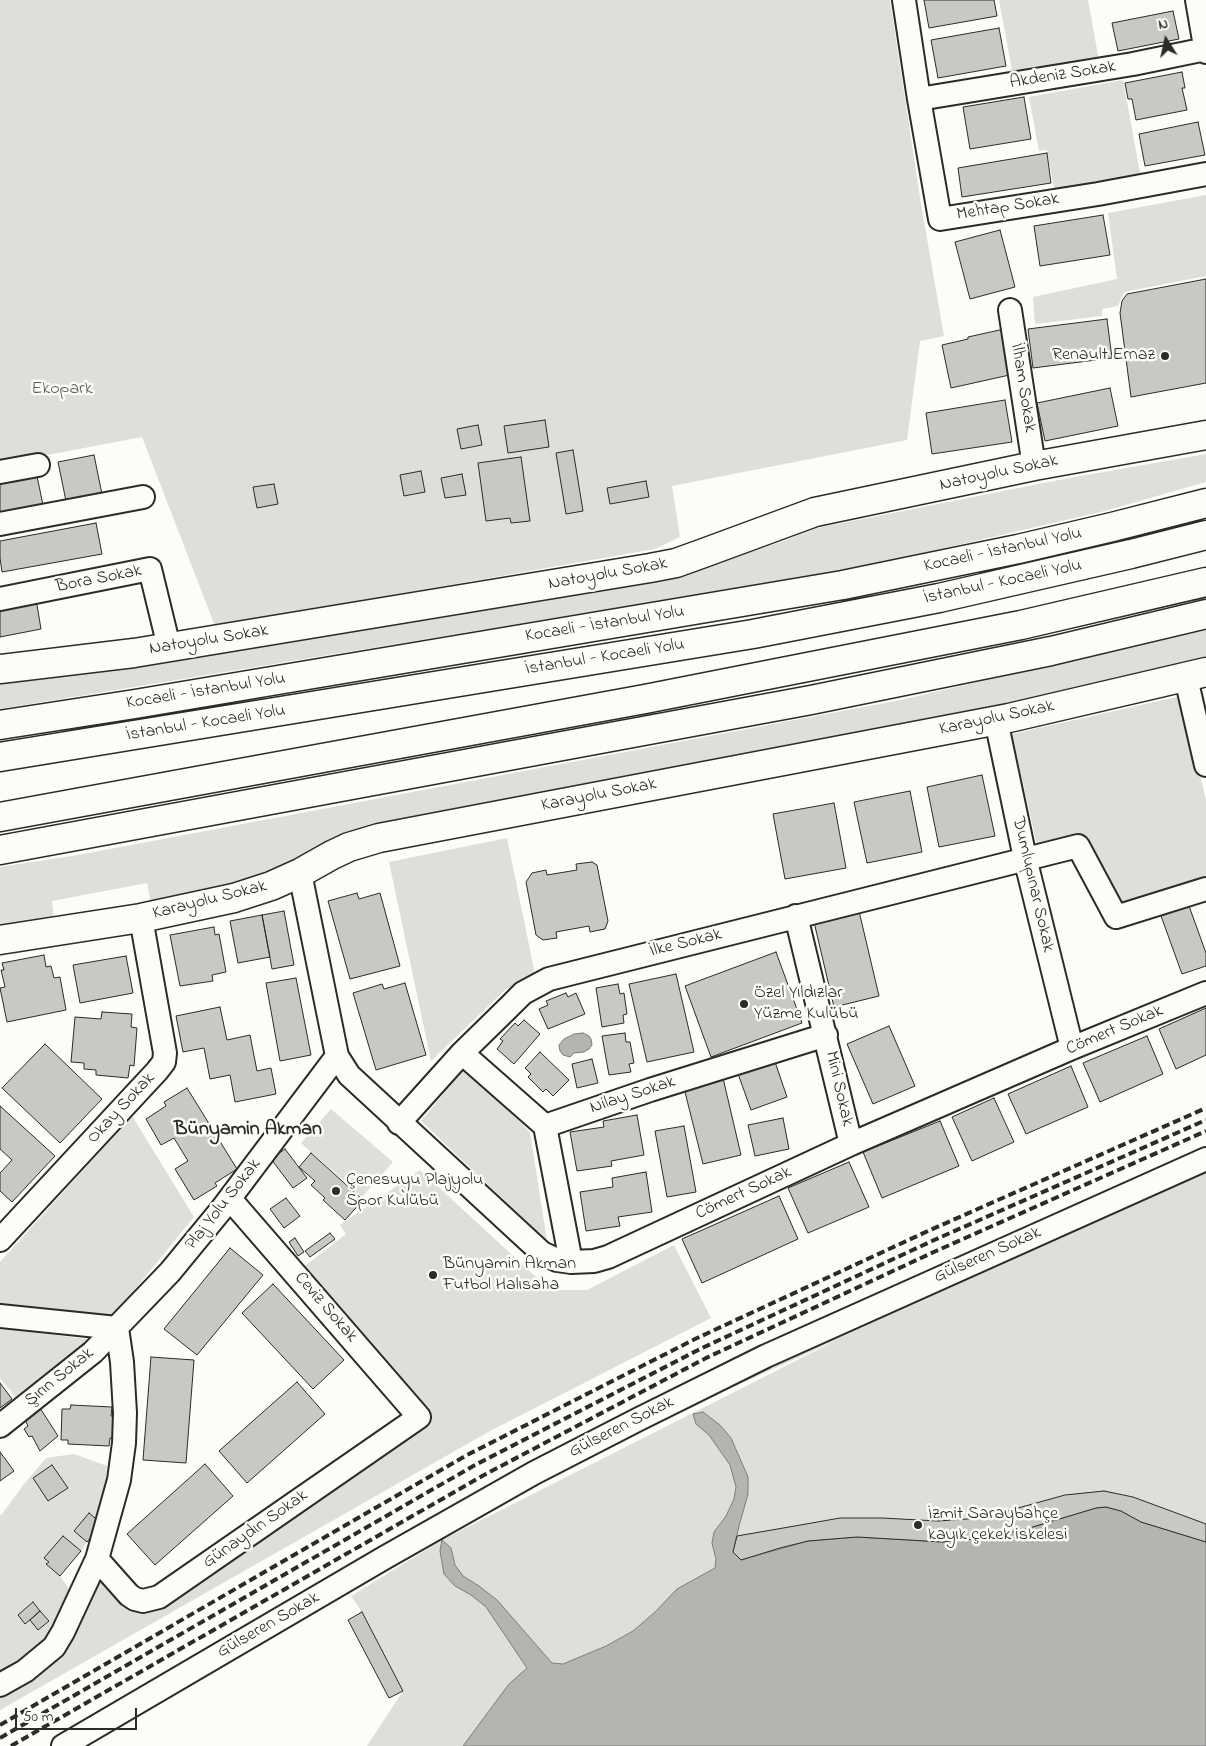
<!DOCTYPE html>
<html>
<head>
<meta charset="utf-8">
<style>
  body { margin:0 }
  #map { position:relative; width:1206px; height:1746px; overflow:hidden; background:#fdfcf7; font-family:"Indie Flower",sans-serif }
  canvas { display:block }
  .north { position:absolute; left:1141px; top:15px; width:50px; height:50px; -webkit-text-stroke:4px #fdfcf7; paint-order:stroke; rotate:350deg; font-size:14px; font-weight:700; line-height:20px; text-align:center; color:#2b2b2b }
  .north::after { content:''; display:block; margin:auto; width:18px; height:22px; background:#2b2b2b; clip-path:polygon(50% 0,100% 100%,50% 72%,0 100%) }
  .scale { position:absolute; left:15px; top:1708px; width:122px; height:22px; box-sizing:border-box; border:2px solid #2b2b2b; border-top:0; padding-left:6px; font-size:15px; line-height:18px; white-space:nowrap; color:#2b2b2b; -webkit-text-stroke:4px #fdfcf7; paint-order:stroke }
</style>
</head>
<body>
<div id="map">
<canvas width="1206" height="1746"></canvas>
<div class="north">N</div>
<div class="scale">50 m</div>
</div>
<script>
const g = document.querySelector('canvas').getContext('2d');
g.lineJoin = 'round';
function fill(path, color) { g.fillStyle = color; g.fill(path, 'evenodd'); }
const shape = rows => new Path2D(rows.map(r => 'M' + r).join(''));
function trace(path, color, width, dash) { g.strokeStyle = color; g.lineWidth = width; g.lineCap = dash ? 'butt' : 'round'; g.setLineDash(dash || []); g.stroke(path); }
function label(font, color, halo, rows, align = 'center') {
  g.font = font + ' "Indie Flower",sans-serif'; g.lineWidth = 5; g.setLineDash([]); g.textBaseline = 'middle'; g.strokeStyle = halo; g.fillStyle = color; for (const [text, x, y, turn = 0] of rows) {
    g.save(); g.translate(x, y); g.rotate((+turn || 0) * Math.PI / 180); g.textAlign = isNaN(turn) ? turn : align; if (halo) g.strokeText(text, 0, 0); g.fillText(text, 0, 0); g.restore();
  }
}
fill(shape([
  [0,0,890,0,921,204,944,336,920,341,907,440,672,486,680,537,655,549,215,626,142,437,0,464],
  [999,0,1088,0,1099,61,1013,76],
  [1123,80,1141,178,1055,193,1047,150,1039,151,1029,97],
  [1206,195,1206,276,1124,292,1118,306,1102,309,1102,316,1035,324,1033,297,1117,279,1108,213],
  [1206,454,1206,482,1105,511,858,568,0,709,0,683,659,578,680,574,778,543,817,528,1064,479],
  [1206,628,1206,659,1039,701,354,833,231,886,151,905,147,883,52,901,54,921,0,930,0,867,78,855,901,700],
  [1181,696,1206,800,1206,883,1124,907,1085,835,1037,846,1012,734],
  [507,838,535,974,505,990,431,1061,389,862],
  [465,1068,530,1132,547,1241,421,1121],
  [331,1109,393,1162,362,1197,301,1143],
  [132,1116,194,1217,114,1315,0,1305,0,1262],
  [1206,1168,1206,1542,1141,1522,1121,1511,1096,1508,1033,1527,983,1538,943,1542,911,1541,780,1548,715,1568,655,1612,633,1631,606,1646,563,1664,552,1663,463,1746,367,1746,403,1691,362,1612,351,1596,442,1540,837,1340,612,1442,764,1364],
  [420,1170,536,1277,562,1290,587,1290,674,1245,711,1318,490,1431,0,1710,0,1690,42,1666,96,1573,136,1608,428,1418,301,1269,346,1234,340,1225],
  [0,1328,94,1340,18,1400,0,1378],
  [74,1454,107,1466,102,1524,88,1514,74,1531,87,1542,81,1551,63,1536,44,1558,49,1562,46,1564,60,1576,73,1594,58,1623,32,1652,0,1675,0,1515,2,1514,24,1484,46,1458]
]), '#dfdeda');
const water = shape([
  [583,1033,589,1036,591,1039,592,1045,589,1049,584,1052,574,1053,570,1057,563,1055,560,1051,559,1045,564,1039,574,1034,583,1033],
  [703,1412,720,1425,731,1438,748,1477,748,1494,739,1526,733,1552,741,1560,808,1541,857,1537,943,1542,983,1538,1026,1529,1096,1508,1106,1507,1121,1511,1141,1522,1206,1542,1206,1746,463,1746,509,1684,527,1668,486,1607,471,1595,455,1586,444,1574,440,1551,442,1540,451,1548,455,1565,463,1576,479,1586,497,1600,552,1663,563,1664,606,1646,633,1631,655,1612,677,1589,715,1568,716,1559,712,1543,714,1532,726,1516,734,1499,736,1487,730,1465,709,1435,696,1424,693,1414,703,1412]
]);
fill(water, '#b5b4b1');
trace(water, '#7e7d7b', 1);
const building = shape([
  [924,0,994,0,997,16,929,28,924,0],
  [1173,11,1179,39,1118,51,1112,23,1173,11],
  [999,28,1006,66,938,78,931,40,999,28],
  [1182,72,1185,88,1182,88,1187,110,1136,120,1132,99,1128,99,1125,83,1182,72],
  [1024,97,1031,139,970,149,963,107,1024,97],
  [1198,122,1205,155,1145,166,1139,134,1198,122],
  [1047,153,1051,183,962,197,958,168,1047,153],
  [1103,215,1110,255,1040,266,1034,226,1103,215],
  [1000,230,1015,287,970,299,955,242,1000,230],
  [1206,279,1206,383,1131,397,1120,313,1122,301,1127,294,1206,279],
  [1107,319,1112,358,1033,368,1028,329,1107,319],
  [1004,329,1014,374,951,388,942,345,968,339,968,337,1004,329],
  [1110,388,1118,426,1045,441,1037,403,1110,388],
  [1005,400,1012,442,932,454,926,413,1005,400],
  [545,420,549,447,508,453,504,426,545,420],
  [478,425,482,445,461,449,457,429,478,425],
  [573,450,583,511,566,514,556,453,573,450],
  [94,455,103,499,67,506,58,462,94,455],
  [521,457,530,521,511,523,510,518,486,521,478,463,521,457],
  [421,471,425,492,404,496,400,475,421,471],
  [462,474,466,495,445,498,441,478,462,474],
  [37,476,43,505,0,514,0,483,37,476],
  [646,481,649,497,610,504,607,488,646,481],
  [274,484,278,504,257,508,253,487,274,484],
  [96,523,102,554,2,572,0,558,0,541,96,523],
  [36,599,41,629,0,637,0,605,36,599],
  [982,775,995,836,939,847,927,787,982,775],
  [910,791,922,852,867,863,854,802,910,791],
  [834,803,846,868,785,879,773,814,834,803],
  [592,862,597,865,608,921,605,929,590,932,589,926,556,932,557,938,543,940,536,935,526,882,532,873,546,870,547,875,577,870,576,864,592,862],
  [357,893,359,899,380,893,400,966,350,979,328,901,357,893],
  [1189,906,1206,953,1206,966,1182,974,1161,916,1189,906],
  [284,911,294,965,272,969,262,915,284,911],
  [859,911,879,996,834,1007,814,922,859,911],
  [262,915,270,957,238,963,230,921,262,915],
  [214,927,215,935,219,934,226,972,212,975,213,981,180,986,170,935,214,927],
  [776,952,802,1023,711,1057,685,986,776,952],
  [44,955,46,967,51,966,54,978,60,977,66,1010,7,1022,0,988,5,987,1,970,4,970,2,963,44,955],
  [126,956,133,993,80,1003,73,965,126,956],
  [676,974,694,1052,647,1062,629,984,676,974],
  [296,978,311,1055,280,1061,266,983,296,978],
  [405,983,426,1055,376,1070,353,993,382,984,384,989,405,983],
  [618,984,620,994,624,993,627,1014,623,1015,624,1023,602,1027,596,988,618,984],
  [566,993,568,997,576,993,585,1014,548,1029,539,1009,548,1005,546,1001,566,993],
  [220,1007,227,1040,250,1035,257,1071,271,1068,276,1094,235,1102,230,1075,210,1079,204,1048,183,1052,176,1016,220,1007],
  [1206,1008,1206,1055,1176,1069,1159,1029,1206,1008],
  [102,1012,132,1014,131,1027,137,1028,134,1066,130,1065,128,1078,96,1075,96,1070,84,1069,84,1063,71,1062,75,1017,101,1019,102,1012],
  [524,1020,540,1034,514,1064,497,1049,503,1041,500,1039,515,1023,518,1026,524,1020],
  [889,1026,915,1086,873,1104,847,1044,889,1026],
  [625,1033,626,1042,630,1042,634,1063,629,1064,631,1072,609,1075,602,1036,625,1033],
  [1147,1036,1163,1074,1100,1102,1083,1063,1147,1036],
  [45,1044,102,1099,60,1143,2,1088,45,1044],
  [540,1052,569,1080,553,1096,546,1089,543,1092,528,1077,531,1074,525,1068,540,1052],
  [592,1059,598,1083,577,1088,572,1064,592,1059],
  [774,1059,787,1097,751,1110,737,1071,774,1059],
  [1071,1066,1088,1107,1026,1134,1008,1094,1071,1066],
  [723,1078,741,1155,703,1164,684,1088,723,1078],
  [187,1088,237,1169,215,1183,217,1186,194,1200,175,1169,188,1161,174,1138,161,1145,146,1119,166,1106,164,1102,187,1088],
  [994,1098,1014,1142,972,1161,952,1117,994,1098],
  [0,1106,55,1156,12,1202,0,1191,0,1173,12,1160,0,1149,0,1106],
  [637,1115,644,1155,611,1161,612,1166,577,1171,570,1132,604,1127,603,1121,637,1115],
  [783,1118,789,1149,755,1156,748,1125,783,1118],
  [940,1121,959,1166,882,1198,863,1152,940,1121],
  [684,1126,696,1192,667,1197,655,1131,684,1126],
  [285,1149,307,1178,293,1188,271,1159,285,1149],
  [311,1153,363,1200,345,1220,323,1200,325,1198,311,1185,315,1181,299,1167,311,1153],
  [849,1162,869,1207,808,1233,788,1188,849,1162],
  [646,1172,652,1212,618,1217,620,1226,586,1231,580,1192,613,1187,612,1178,646,1172],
  [779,1196,798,1239,702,1283,682,1239,779,1196],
  [286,1198,300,1216,284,1228,270,1209,286,1198],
  [330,1233,335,1239,310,1257,305,1251,330,1233],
  [295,1238,304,1252,298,1256,289,1242,295,1238],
  [230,1248,263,1275,197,1355,164,1329,230,1248],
  [273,1284,344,1360,313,1389,242,1313,273,1284],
  [151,1357,194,1360,186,1463,143,1460,151,1357],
  [297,1382,325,1414,247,1483,219,1451,297,1382],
  [0,1383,12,1399,0,1408,0,1383],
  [71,1405,112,1407,111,1416,116,1416,115,1438,110,1438,109,1446,68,1444,68,1440,61,1440,62,1409,70,1409,71,1405],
  [40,1408,58,1436,40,1451,32,1436,29,1437,24,1429,28,1426,24,1418,40,1408],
  [0,1452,14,1471,0,1481,0,1452],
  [205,1464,233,1496,155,1565,127,1534,205,1464],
  [52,1465,68,1488,48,1501,33,1478,52,1465],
  [1104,1491,1133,1497,1206,1524,1206,1542,1141,1522,1121,1511,1106,1507,1096,1508,1026,1529,983,1538,943,1542,857,1537,808,1541,780,1548,741,1560,733,1552,737,1536,789,1527,840,1518,882,1518,938,1521,982,1518,1065,1495,1104,1491],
  [89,1513,102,1524,87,1542,74,1531,89,1513],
  [63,1536,81,1551,60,1576,46,1564,49,1562,44,1558,63,1536],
  [33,1602,40,1611,25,1624,18,1615,33,1602],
  [40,1611,49,1621,38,1630,30,1620,40,1611],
  [362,1612,403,1691,389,1698,348,1620,362,1612]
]);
fill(building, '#c9c8c4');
trace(building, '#2b2b2b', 1);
const minor = shape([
  [904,0,919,99,940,219,1098,194,1206,174],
  [1197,0,1206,52],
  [919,99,1133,64,1206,49],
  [1010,310,1034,466],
  [0,472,38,465],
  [0,524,143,497],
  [0,599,150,569,169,647],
  [1186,678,1206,765],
  [996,720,1025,858,1072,1048],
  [300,873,337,1056,349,1075,542,1253,557,1260,571,1262,594,1261,608,1257,851,1144,1072,1048,1206,993],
  [796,916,851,1144],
  [462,1053,545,1126],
  [399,1123,462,1053,509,1007,523,993,549,979,1078,846,1116,917,1206,889],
  [545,1126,650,1090,826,1035],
  [545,1126,571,1262],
  [0,1240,157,1071,164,1062,165,1053,141,918],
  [0,1316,117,1328],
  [0,1426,93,1352,170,1272,221,1210,337,1056],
  [97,1559,129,1595,135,1599,143,1601,159,1597,419,1417,230,1199],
  [0,1685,25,1671,54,1647,63,1632,97,1559,119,1480,124,1443,125,1413,122,1362,117,1328],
  [63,1746,384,1558,534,1473,639,1419,766,1356,1206,1159]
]);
const major = shape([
  [0,669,134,653,650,568,676,563,701,554,815,512,1034,466,1206,435],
  [0,940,141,918,234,898,271,886,300,873,332,855,349,847,379,838,1009,718,1206,672]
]);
const highway = shape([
  [0,725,135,704,843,585,1018,549,1112,527,1206,503],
  [0,757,753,634,939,598,1131,554,1206,535],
  [0,817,645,699,1021,625,1206,582],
  [0,850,811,700,1051,651,1206,614]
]);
trace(minor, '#2b2b2b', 26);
trace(major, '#2b2b2b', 31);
trace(highway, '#2b2b2b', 31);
trace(minor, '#fdfcf7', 22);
trace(major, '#fdfcf7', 28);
trace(highway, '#fdfcf7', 28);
trace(shape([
  [0,1725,467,1455,695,1339,928,1231,1206,1108],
  [0,1738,475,1465,700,1349,932,1241,1206,1120],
  [11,1746,484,1475,706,1358,936,1251,1206,1131]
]), '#2b2b2b', 4, [8, 4]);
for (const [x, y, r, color] of [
  [1165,356,5,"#2b2b2b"],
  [744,1004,5,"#2b2b2b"],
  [336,1191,5,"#2b2b2b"],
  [433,1275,5,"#2b2b2b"],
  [918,1525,5,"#2b2b2b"]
]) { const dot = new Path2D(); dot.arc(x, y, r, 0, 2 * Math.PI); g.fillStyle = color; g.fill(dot); trace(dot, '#fdfcf7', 2); }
label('18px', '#2b2b2b', '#fdfcf7', [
  ["Akdeniz Sokak",1063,76,-9],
  ["Mehtap Sokak",1008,208,-9],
  ["İlham Sokak",1022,388,81],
  ["Natoyolu Sokak",999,474,-12],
  ["Kocaeli - İstanbul Yolu",1003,551,-12],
  ["Natoyolu Sokak",608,575,-10],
  ["Bora Sokak",99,580,-11],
  ["İstanbul - Kocaeli Yolu",1003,583,-12],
  ["Kocaeli - İstanbul Yolu",605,625,-9],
  ["Natoyolu Sokak",209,641,-9],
  ["İstanbul - Kocaeli Yolu",605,658,-9],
  ["Kocaeli - İstanbul Yolu",206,692,-9],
  ["Karayolu Sokak",997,719,-12],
  ["İstanbul - Kocaeli Yolu",206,724,-9],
  ["Karayolu Sokak",599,796,-11],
  ["Dumlupınar Sokak",1032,885,77],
  ["Karayolu Sokak",210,901,-14],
  ["İlke Sokak",686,944,-14],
  ["Cömert Sokak",1115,1031,-23],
  ["Mini Sokak",838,1089,77],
  ["Nilay Sokak",633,1096,-18],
  ["Okay Sokak",122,1109,-47],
  ["Cömert Sokak",744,1194,-25],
  ["Plaj Yolu Sokak",224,1205,-52],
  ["Gülseren Sokak",988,1256,-24],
  ["Ceviz Sokak",325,1308,49],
  ["Şırın Sokak",60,1378,-39],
  ["Gülseren Sokak",622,1428,-27],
  ["Günaydın Sokak",256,1530,-35],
  ["Gülseren Sokak",269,1626,-30]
]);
label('18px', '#2b2b2b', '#fdfcf7', [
  ["Renault Ernaz",1155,356,"right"],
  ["Özel Yıldızlar",754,994],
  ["Yüzme Kulübü",754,1015],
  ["Çenesuyu Plajyolu",346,1181],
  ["Spor Kulübü",346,1202],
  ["Bünyamin Akman",443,1265],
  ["Futbol Halısaha",443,1286],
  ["İzmit Saraybahçe",928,1515],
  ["kayık çekek iskelesi",928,1536]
], 'left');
label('18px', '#585857', '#fdfcf7', [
  ["Ekopark",62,390]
]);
label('bold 20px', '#2b2b2b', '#fdfcf7', [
  ["Bünyamin Akman",248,1131]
]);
</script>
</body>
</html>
